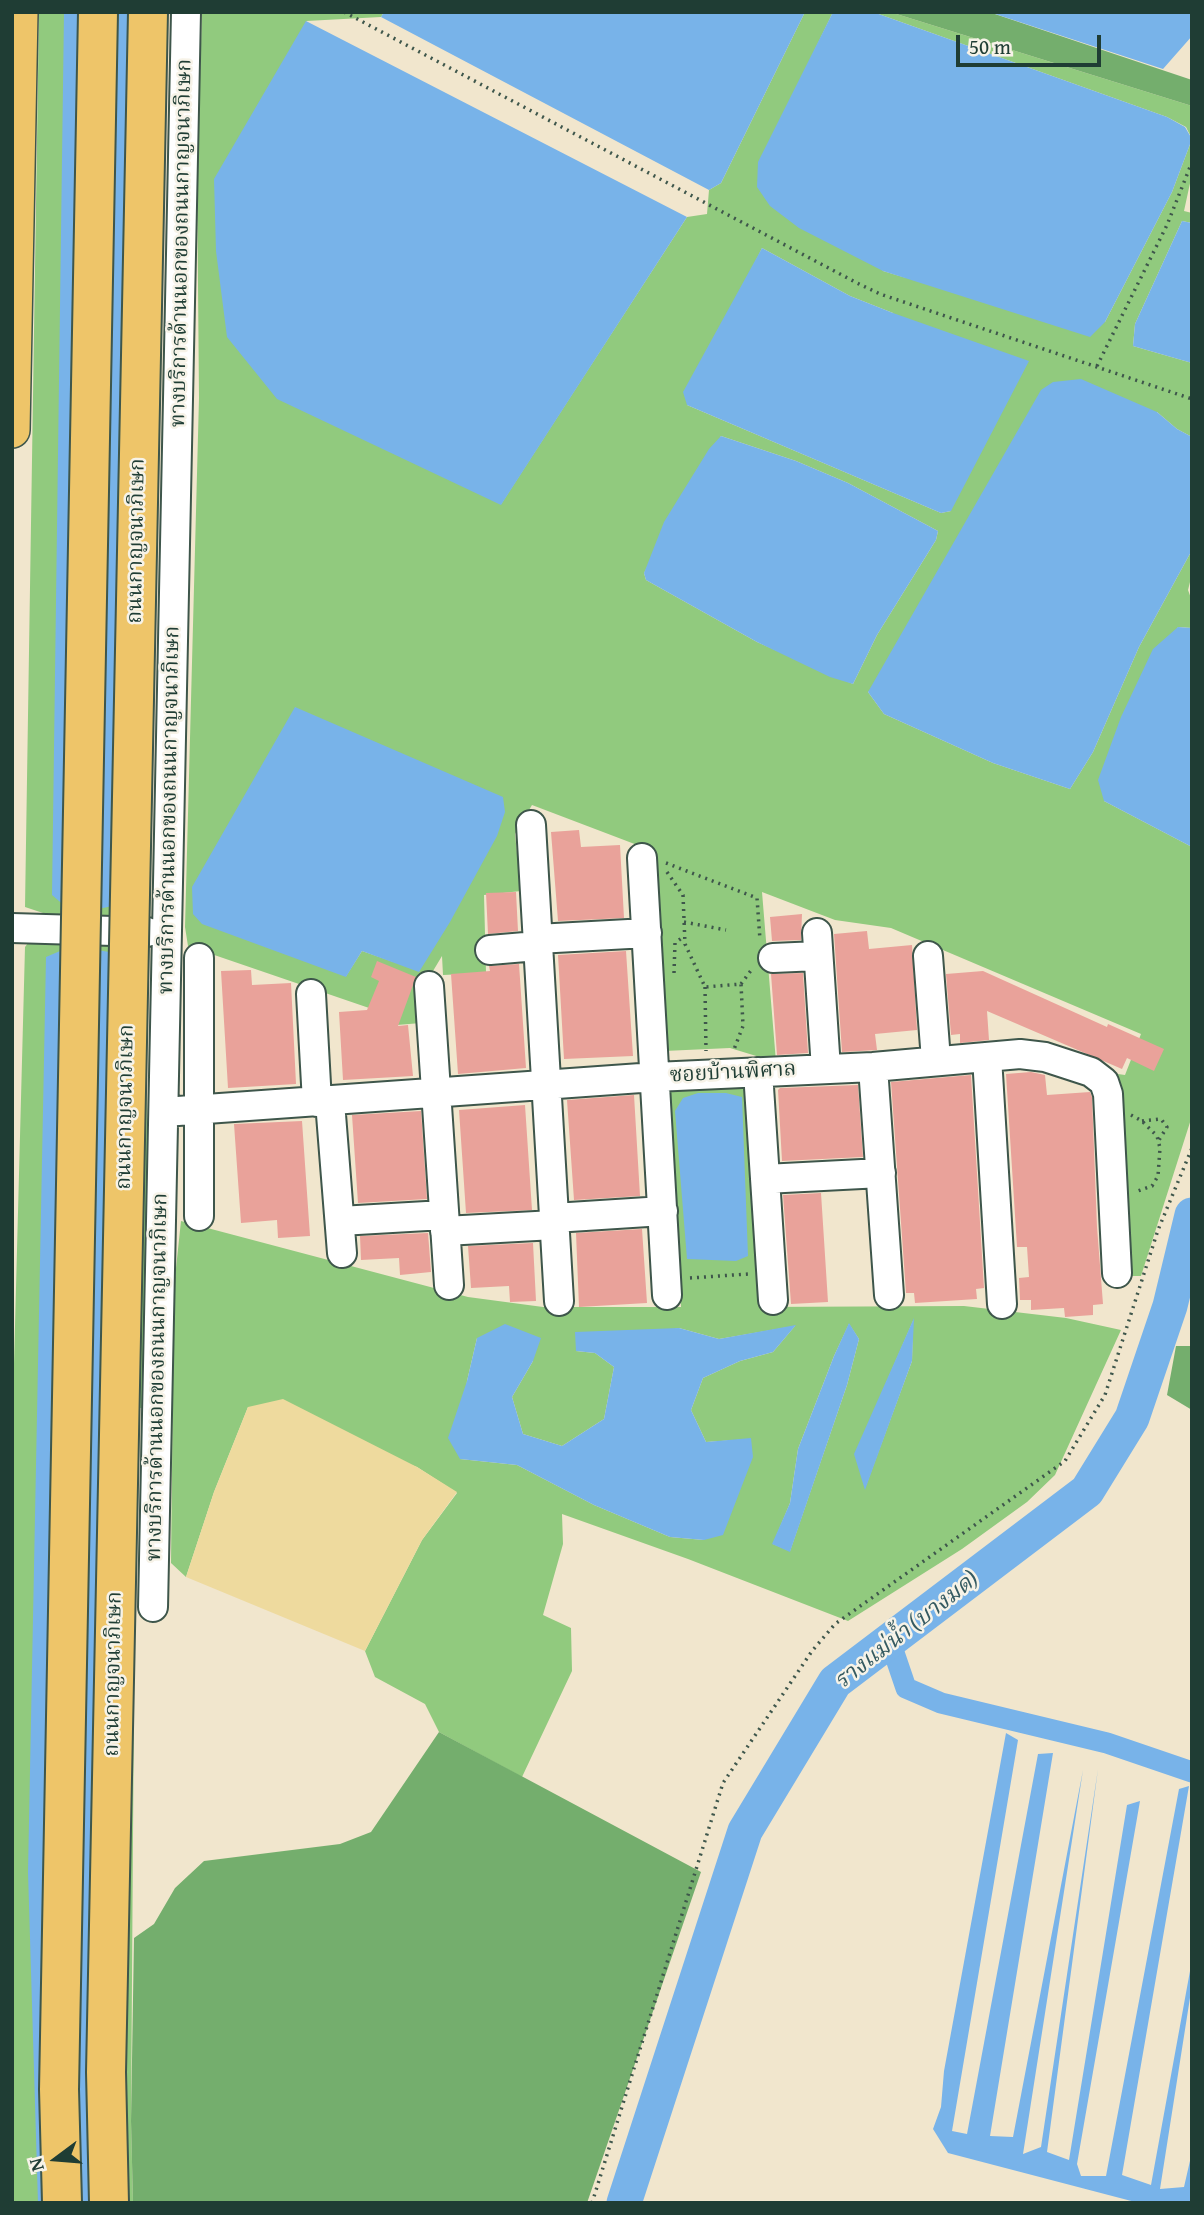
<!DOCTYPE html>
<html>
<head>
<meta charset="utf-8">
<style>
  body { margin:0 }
  #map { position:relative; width:1204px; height:2215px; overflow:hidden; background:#f1e6cd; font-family:"Gentium Book Plus",serif }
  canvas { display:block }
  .frame { position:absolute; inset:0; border:14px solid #1f3d34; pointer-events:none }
  .north { position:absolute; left:21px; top:2124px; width:70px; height:70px; -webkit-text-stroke:5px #f7f3e8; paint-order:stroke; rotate:254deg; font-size:19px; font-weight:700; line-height:28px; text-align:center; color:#1f3d34 }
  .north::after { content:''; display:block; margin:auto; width:24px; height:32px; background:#1f3d34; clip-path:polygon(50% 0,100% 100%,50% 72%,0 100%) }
  .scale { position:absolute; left:956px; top:35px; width:145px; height:32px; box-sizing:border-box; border:4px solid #1f3d34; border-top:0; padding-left:9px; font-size:21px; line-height:24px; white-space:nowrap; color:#1f3d34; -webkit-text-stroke:5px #f7f3e8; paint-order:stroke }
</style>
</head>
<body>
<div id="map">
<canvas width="1204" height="2215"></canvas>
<div class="frame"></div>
<div class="north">N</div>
<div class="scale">50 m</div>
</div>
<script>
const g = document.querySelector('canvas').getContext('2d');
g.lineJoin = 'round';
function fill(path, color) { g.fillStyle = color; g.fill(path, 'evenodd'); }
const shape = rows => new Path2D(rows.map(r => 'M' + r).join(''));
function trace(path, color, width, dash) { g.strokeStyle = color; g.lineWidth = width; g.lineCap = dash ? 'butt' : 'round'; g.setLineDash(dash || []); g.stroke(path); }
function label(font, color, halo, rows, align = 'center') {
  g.font = font + ' "Gentium Book Plus","Noto Serif Thai",serif'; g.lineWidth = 5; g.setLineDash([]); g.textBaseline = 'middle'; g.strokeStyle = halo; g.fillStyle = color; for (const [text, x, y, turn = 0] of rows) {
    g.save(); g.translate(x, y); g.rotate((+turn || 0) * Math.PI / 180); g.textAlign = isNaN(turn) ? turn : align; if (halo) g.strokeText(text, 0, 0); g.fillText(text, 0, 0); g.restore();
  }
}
fill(shape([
  [39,12,168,12,150,913,106,917,52,916,25,907],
  [202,12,384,12,381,17,306,21,501,504,687,217,707,214,709,190,721,183,805,12,833,12,798,85,883,271,903,277,1105,322,1172,192,1192,139,1186,127,1167,117,873,12,890,12,1192,106,1192,174,1184,211,1192,213,1192,223,1182,221,1135,324,1133,346,1192,363,1192,437,1177,429,1157,412,868,692,884,714,993,763,1070,789,1093,752,1139,647,1192,550,1192,574,1188,590,1192,601,1192,628,1178,627,1104,801,1192,847,1192,1116,1141,1276,1131,1276,1129,1261,1118,1074,1125,1075,1141,1034,891,928,835,920,762,892,776,1062,730,1048,664,1051,653,851,532,805,515,834,521,891,484,895,486,973,443,975,442,956,418,996,421,1023,373,1027,372,1009,188,946,185,927,199,398,197,171],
  [762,248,850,296,893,313,951,511,941,513,687,405],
  [721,436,796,461,848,483,938,531,936,540,877,635,853,684,757,642,646,580,644,573],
  [295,707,420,971,362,951,346,976],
  [31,939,146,945,148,1358,146,1408,136,1408,131,2121,133,2203,13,2203,12,1439,25,947],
  [727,1083,746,1089,759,1307,964,1306,1066,1318,1121,1330,1055,1475,1027,1502,962,1549,848,1621,688,1559,562,1514,563,1544,543,1615,571,1628,572,1671,522,1777,439,1732,425,1704,375,1677,365,1651,422,1540,457,1493,417,1467,248,1407,214,1492,186,1577,171,1563,174,1287,181,1221,468,1297,543,1307,681,1307,669,1087],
  [913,1321,912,1361,865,1488,887,1381],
  [849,1324,859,1339,847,1385,790,1551,773,1544,790,1503,798,1449,834,1356],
  [795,1326,773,1352,740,1361,703,1378,691,1410,706,1442,751,1439,704,1540,670,1537,594,1505,517,1465,460,1459,467,1381,477,1338,533,1361,512,1397,523,1434,562,1446,604,1419,614,1367,595,1353,576,1351,679,1328,719,1339]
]), '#91ca7e');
fill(shape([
  [890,12,989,12,1192,80,1192,106],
  [1176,1346,1192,1346,1192,1410,1167,1395],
  [439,1732,701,1872,587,2203,133,2203,131,2121,134,1938,154,1924,175,1888,204,1861,340,1844,371,1832]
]), '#74ae6d');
fill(shape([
  [283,1399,417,1467,457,1492,422,1540,365,1651,186,1577,214,1492,248,1407]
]), '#eeda9e');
fill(shape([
  [64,12,157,12,141,900,103,908,66,907,52,895],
  [384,12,805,12,721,183,709,190,381,17],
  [833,12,873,12,1167,117,1185,127,1192,139,1172,192,1105,322,1090,337,883,271,799,228,770,206,757,187,758,162],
  [989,12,1192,12,1192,36,1163,69],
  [306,21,687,217,501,505,277,399,227,337,216,251,214,179],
  [1182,221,1192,223,1192,363,1133,346,1135,324],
  [762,248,850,296,893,313,1029,361,951,511,941,513,687,405,683,392],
  [1081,379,1157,412,1177,429,1192,437,1192,550,1139,647,1093,752,1070,789,993,763,884,714,868,692,1041,390,1053,382],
  [721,436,796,461,848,483,938,531,936,540,877,635,853,684,830,677,757,642,646,580,644,573,664,522,709,449],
  [1178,627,1192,628,1192,847,1104,801,1098,780,1121,717,1153,649],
  [295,707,503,797,505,812,497,836,450,922,419,972,362,951,346,977,202,924,193,914,192,887],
  [67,948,97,950,140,957,121,2203,38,2203,28,1872,46,957],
  [698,1093,726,1093,742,1097,748,1256,736,1261,687,1259,675,1111,683,1098],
  [914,1318,912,1361,865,1490,854,1454],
  [849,1323,859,1339,847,1385,790,1552,772,1544,790,1503,798,1449,834,1356],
  [505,1324,541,1338,533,1361,512,1397,523,1434,562,1446,604,1419,614,1367,595,1353,576,1351,575,1332,679,1328,719,1339,796,1325,773,1352,740,1361,703,1378,691,1410,706,1442,751,1438,753,1457,723,1535,704,1540,670,1537,594,1505,517,1465,460,1459,448,1438,467,1381,477,1338],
  [1006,1733,1018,1740,952,2131,967,2134,1038,1754,1053,1753,990,2136,1013,2137,1083,1770,1023,2154,1041,2147,1098,1769,1047,2152,1069,2160,1127,1805,1140,1801,1077,2164,1081,2176,1106,2176,1179,1789,1189,1786,1122,2175,1151,2185,1192,1960,1192,1985,1160,2189,1184,2187,1192,2152,1192,2203,1139,2203,948,2153,933,2129,941,2107,944,2071]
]), '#78b3e9');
trace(shape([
  [890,1641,906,1688,941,1703,1107,1743,1192,1772]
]), '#78b3e9', 21);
trace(shape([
  [624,2203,745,1831,835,1682,1087,1491,1132,1418,1170,1306,1192,1215]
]), '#78b3e9', 35);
fill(shape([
  [579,830,581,847,620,845,624,918,558,921,551,832],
  [516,892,518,931,488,934,486,893],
  [802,914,801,940,772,941,770,917],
  [867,931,869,949,912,945,917,1030,875,1034,877,1050,842,1052,834,934],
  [626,951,633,1056,564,1059,558,955],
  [377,961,416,977,398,1026,408,1025,413,1076,343,1080,339,1012,367,1010,379,981,371,977],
  [519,964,526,1068,458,1074,451,974,490,971,489,966],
  [251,970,252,985,291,983,296,1084,228,1088,221,971],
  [983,971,1107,1027,1108,1024,1164,1049,1154,1071,1127,1058,1122,1069,987,1011,989,1040,960,1043,960,1034,951,1035,946,974],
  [803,973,808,1053,777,1055,771,974],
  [1031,1072,1045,1075,1047,1095,1090,1092,1092,1097,1097,1227,1103,1304,1093,1305,1093,1315,1065,1317,1064,1308,1031,1310,1031,1300,1020,1300,1019,1278,1029,1277,1027,1247,1017,1247,1006,1074],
  [971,1075,984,1288,976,1289,977,1299,915,1303,914,1293,906,1293,891,1082],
  [858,1085,863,1157,782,1161,778,1090,780,1088],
  [634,1095,640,1196,574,1200,567,1100],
  [525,1105,532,1210,466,1213,459,1110],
  [421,1111,427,1199,358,1203,352,1115],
  [302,1121,310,1236,278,1238,277,1220,241,1223,234,1124],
  [821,1193,828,1302,791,1304,783,1195],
  [642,1229,647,1303,579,1307,576,1233],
  [428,1233,431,1272,400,1275,399,1258,361,1260,360,1236],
  [533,1243,536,1301,510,1302,509,1286,471,1288,468,1246]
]), '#e9a29a');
const minor = shape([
  [531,825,559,1301],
  [642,858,667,1295],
  [12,928,147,932],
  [817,933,826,1069],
  [537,939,647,933],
  [490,950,537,946],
  [928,956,936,1060],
  [773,958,818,956],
  [429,986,449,1285],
  [311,994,317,1102],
  [987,1057,1002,1304],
  [873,1067,889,1295],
  [758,1072,773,1300],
  [330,1102,342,1253],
  [164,1112,655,1077,873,1067,1020,1054,1045,1057,1091,1072,1104,1082,1108,1094,1117,1273],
  [765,1179,881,1173],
  [199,1216,199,958],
  [554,1218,663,1211],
  [340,1221,444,1215],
  [445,1231,554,1225],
  [153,1607,186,12]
]);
const major = shape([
  [12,430,20,12]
]);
trace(minor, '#3e564b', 32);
trace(major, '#3e564b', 38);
trace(shape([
  [344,12,857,283,880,294,1192,399],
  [1097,366,1167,225,1192,162],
  [666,863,757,898,760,940],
  [667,872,683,895,685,944,705,987,741,984,743,1026,733,1052],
  [684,922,726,930],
  [674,973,675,943,683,937],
  [741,984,752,969],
  [705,987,706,1051],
  [1131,1115,1142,1121,1157,1136,1160,1148,1158,1176,1152,1186,1135,1192],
  [1142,1121,1161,1119,1167,1127,1159,1140],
  [690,1278,748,1274],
  [592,2203,723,1783,812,1651,835,1624,1065,1461,1105,1395,1158,1230,1192,1148]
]), '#3e564b', 3.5, [2, 5]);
trace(minor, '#fff', 28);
trace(major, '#eec569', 35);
const highwayBridge = shape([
  [62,2203,59,2089,98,12],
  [109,2203,106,2072,148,12]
]);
trace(highwayBridge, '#3e564b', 42, []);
trace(highwayBridge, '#eec569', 38);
label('21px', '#1f3d34', '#f7f3e8', [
  ["ทางบริการด้านนอกของถนนกาญจนาภิเษก",182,243,-89],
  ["ถนนกาญจนาภิเษก",137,541,-89],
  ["ทางบริการด้านนอกของถนนกาญจนาภิเษก",170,810,-89],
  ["ซอยบ้านพิศาล",733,1073,-3],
  ["ถนนกาญจนาภิเษก",126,1107,-89],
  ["ทางบริการด้านนอกของถนนกาญจนาภิเษก",158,1377,-89],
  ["ถนนกาญจนาภิเษก",114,1674,-89]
]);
label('italic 23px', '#355a61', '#f7f3e8', [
  ["รางแม่น้ำ (บางมด)",907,1631,-38]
]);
</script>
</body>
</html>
